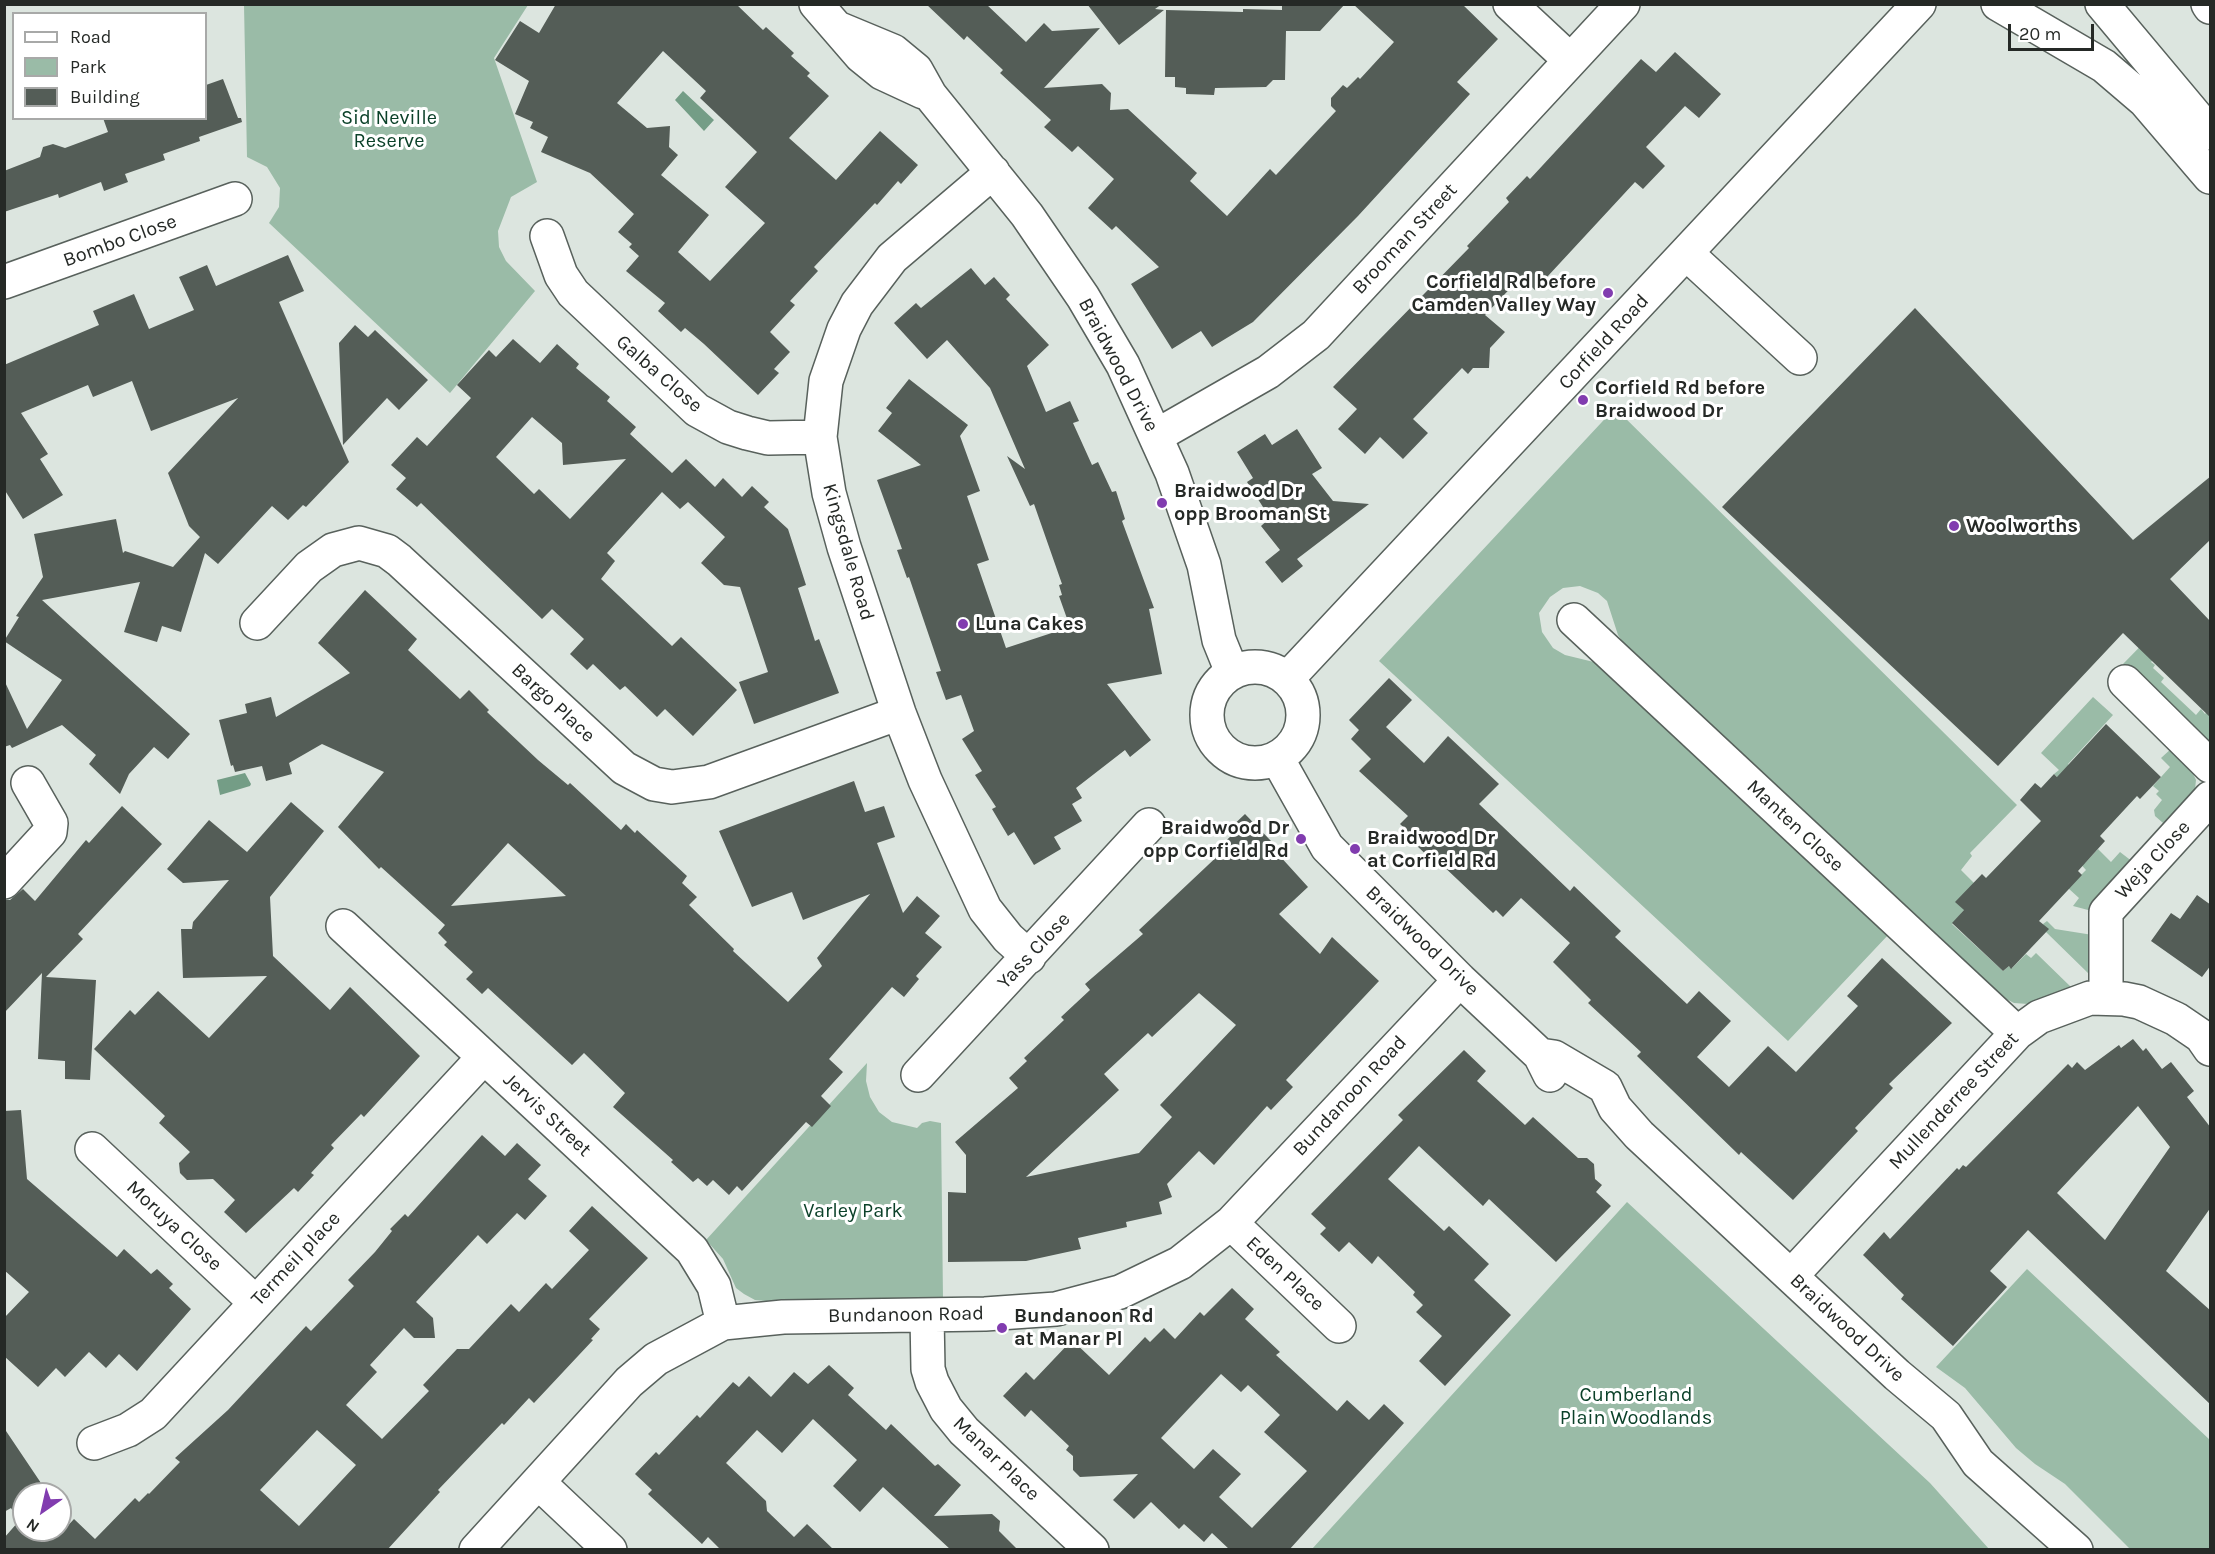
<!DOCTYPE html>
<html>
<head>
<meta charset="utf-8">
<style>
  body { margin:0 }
  #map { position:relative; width:2215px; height:1554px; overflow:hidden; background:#dce5df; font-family:Karla,sans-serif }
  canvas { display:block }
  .frame { position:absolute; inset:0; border:6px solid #252926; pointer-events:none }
  .legend { position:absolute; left:12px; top:12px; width:195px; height:108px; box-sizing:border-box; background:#fff; border:2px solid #a8a9a8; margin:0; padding:8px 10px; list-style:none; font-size:18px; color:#252926 }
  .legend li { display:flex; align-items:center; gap:12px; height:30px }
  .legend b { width:30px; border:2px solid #a8a9a8 }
  .north { position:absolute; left:12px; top:1482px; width:60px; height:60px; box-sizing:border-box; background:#fff; border:2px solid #a8a9a8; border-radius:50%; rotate:214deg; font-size:16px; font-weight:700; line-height:24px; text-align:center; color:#252926 }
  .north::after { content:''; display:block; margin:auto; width:21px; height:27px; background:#813caf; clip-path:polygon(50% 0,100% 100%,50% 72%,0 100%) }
  .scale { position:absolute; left:2008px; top:24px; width:86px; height:27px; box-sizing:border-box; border:3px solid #252926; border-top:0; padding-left:8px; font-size:18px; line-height:21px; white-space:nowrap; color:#252926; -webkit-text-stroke:4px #fff; paint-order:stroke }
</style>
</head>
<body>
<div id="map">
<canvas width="2215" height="1554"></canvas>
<div class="frame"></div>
<ul class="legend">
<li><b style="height:8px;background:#fff"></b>Road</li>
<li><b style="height:16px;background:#9abba7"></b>Park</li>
<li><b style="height:16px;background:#545d57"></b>Building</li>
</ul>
<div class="north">N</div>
<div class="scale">20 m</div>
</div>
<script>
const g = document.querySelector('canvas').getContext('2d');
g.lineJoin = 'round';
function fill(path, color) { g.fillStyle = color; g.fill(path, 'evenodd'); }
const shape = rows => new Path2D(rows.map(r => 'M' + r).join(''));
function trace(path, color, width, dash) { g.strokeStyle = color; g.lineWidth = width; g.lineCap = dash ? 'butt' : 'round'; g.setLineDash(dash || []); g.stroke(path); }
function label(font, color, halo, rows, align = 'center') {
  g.font = font + ' Karla,sans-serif'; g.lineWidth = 6; g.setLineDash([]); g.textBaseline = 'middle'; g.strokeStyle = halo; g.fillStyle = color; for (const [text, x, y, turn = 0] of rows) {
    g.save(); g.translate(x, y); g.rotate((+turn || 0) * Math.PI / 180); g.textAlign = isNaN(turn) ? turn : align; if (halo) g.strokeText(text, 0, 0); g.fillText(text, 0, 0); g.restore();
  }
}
fill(shape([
  [244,5,528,5,494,58,537,182,511,197,498,231,499,247,506,261,535,291,450,393,269,223,279,207,280,188,267,167,247,157],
  [1615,408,2017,805,1970,853,1972,856,1961,870,1974,883,1964,910,1952,924,2003,971,2009,966,2012,968,2026,954,2031,958,2036,953,2072,988,2028,1004,2014,1003,2000,996,1626,647,1618,635,1607,601,1598,593,1580,586,1563,588,1550,597,1539,613,1542,632,1553,648,1565,655,1602,664,1890,933,1788,1041,1379,661],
  [2171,615,2191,620,2151,662,2155,665,2153,668,2164,678,2161,682,2196,715,2201,709,2205,714,2210,708,2210,744,2123,664],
  [2093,697,2113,715,2068,764,2087,783,2071,790,2054,774,2059,770,2041,753],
  [2172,748,2189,765,2196,780,2194,799,2170,829,2155,816,2154,810,2162,800,2156,794,2159,791,2153,786,2170,767,2161,758],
  [2098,849,2111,862,2120,852,2133,862,2103,914,2073,906,2079,898,2068,888,2086,870,2076,859,2085,863],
  [2047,921,2055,929,2099,936,2090,975,2046,932,2043,924],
  [867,1063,866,1081,870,1097,879,1112,892,1122,917,1128,922,1123,930,1121,941,1123,943,1300,766,1301,755,1300,744,1294,736,1288,723,1259,706,1240],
  [1627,1202,1930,1483,1989,1549,1312,1549],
  [2027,1269,2210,1440,2210,1549,2130,1549,2065,1484,2035,1464,2016,1448,1965,1388,1936,1367]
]), '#9abba7');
fill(shape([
  [683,91,714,120,704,131,675,100],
  [245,773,251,784,250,786,220,795,217,780]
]), '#749d86');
fill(shape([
  [556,4,736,4,763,30,766,27,794,53,791,56,810,73,807,76,829,96,789,138,836,180,880,131,918,165,901,184,898,181,877,205,875,203,814,267,818,271,790,301,795,305,770,332,790,352,774,369,779,373,758,395,704,344,685,328,681,332,658,311,665,303,626,271,639,256,629,247,632,244,618,232,634,214,590,173,541,152,548,137,530,128,533,122,515,114,529,81,495,60,520,21,539,33],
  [663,51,706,91,700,98,757,152,725,187,765,223,710,281,678,252,709,215,661,175,678,155,669,147,670,126,647,128,617,103],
  [926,4,986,4,1026,42,1044,23,1052,31,1100,28,1044,88,1102,84,1111,93,1110,110,1128,109,1197,173,1190,181,1227,216,1270,169,1276,175,1336,111,1331,106,1331,98,1343,85,1347,88,1358,77,1360,79,1394,42,1353,4,1462,4,1498,39,1457,82,1470,94,1358,216,1253,322,1212,347,1201,331,1172,349,1131,284,1159,267,1116,226,1112,230,1088,208,1114,179,1078,146,1072,152,1044,127,1051,120,1000,73,1003,70,967,36,964,40],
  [1087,4,1162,4,1155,9,1164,10,1119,45],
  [1305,4,1345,4,1320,31,1286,31,1285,80,1273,80,1266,87,1215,88,1214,95,1186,94,1186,88,1175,87,1175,77,1165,77,1166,10,1243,12,1243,9,1282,10,1282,5],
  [1675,52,1721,94,1699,118,1685,106,1646,147,1665,166,1643,189,1635,182,1535,290,1521,277,1485,315,1505,332,1490,348,1489,368,1473,368,1468,374,1462,368,1413,419,1428,433,1403,459,1380,437,1365,454,1338,429,1357,409,1333,387,1469,248,1467,246,1509,202,1506,198,1527,176,1530,179,1641,59,1656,72],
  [223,79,238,118,235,118,241,118,242,122,199,137,200,141,163,154,165,160,125,174,128,182,104,191,101,182,59,198,58,194,4,212,4,171,40,157,43,147,53,144,65,148,108,132,103,118,206,118,206,85],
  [288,255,304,291,279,302,349,462,306,507,303,505,288,520,272,506,218,564,205,553,181,632,162,626,157,642,124,632,140,582,42,600,190,734,168,759,154,747,129,774,120,794,89,764,96,755,62,725,12,748,10,745,4,747,4,680,27,729,62,680,4,641,19,617,16,616,43,577,34,534,116,519,123,553,125,551,173,567,200,537,189,526,168,473,238,398,151,431,132,381,93,397,88,385,21,413,48,454,40,459,63,495,23,519,4,489,4,365,99,325,93,311,134,294,149,329,194,310,179,277,207,265,216,286],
  [971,268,985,285,994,277,1010,295,1006,299,1049,345,1027,366,1046,412,1070,401,1079,421,1073,423,1092,465,1098,462,1112,492,1116,491,1125,519,1122,521,1154,608,1149,609,1162,674,1107,684,1151,740,1130,757,1125,750,1076,788,1082,798,1072,804,1082,821,1054,837,1061,849,1034,865,1014,832,1008,836,992,809,996,807,975,775,982,771,962,739,974,731,961,695,946,700,936,672,941,671,909,577,907,578,897,550,902,549,877,480,921,465,878,431,892,413,886,408,909,379,968,425,960,436,980,491,967,496,989,560,977,564,1006,648,1070,627,1059,596,1062,595,1059,585,1062,584,1034,504,1030,506,1007,456,1025,469,990,388,947,340,927,359,894,323,916,303,921,308],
  [1915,308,2133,540,2211,476,2211,539,2170,579,2211,622,2211,718,2123,633,1998,766,1722,507],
  [355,325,368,337,375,330,428,380,399,410,387,398,343,445,339,343],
  [513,339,540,363,557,344,579,364,576,368,610,397,607,401,636,427,630,434,672,473,686,459,715,487,723,478,742,497,752,486,769,502,764,507,788,529,806,585,798,588,815,641,819,639,839,693,754,724,739,682,768,672,740,587,724,585,701,563,725,537,688,502,680,509,662,492,607,553,615,561,601,579,672,646,681,637,737,690,693,736,665,709,657,717,625,686,620,690,593,664,587,670,570,654,584,639,552,609,542,619,421,503,417,507,396,489,406,478,391,465,417,437,427,446,471,398,457,385,489,350,496,357],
  [532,417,562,443,563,465,626,459,570,519,539,489,534,494,496,457],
  [1297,429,1322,468,1312,474,1333,501,1369,504,1297,559,1303,566,1282,583,1265,562,1280,550,1261,526,1270,518,1247,482,1253,478,1237,452,1265,434,1272,445],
  [365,590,417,639,408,650,460,699,469,690,489,710,487,712,538,760,568,785,570,783,621,830,626,824,635,833,637,830,687,876,682,883,697,897,689,905,734,949,733,951,788,1002,822,966,817,958,870,894,803,920,792,892,752,907,719,831,854,781,865,812,884,806,895,837,877,843,903,913,917,896,940,916,925,933,942,947,916,976,919,979,904,997,892,987,829,1059,843,1072,821,1096,831,1106,812,1127,806,1122,742,1191,737,1186,729,1195,713,1180,707,1186,698,1178,693,1182,671,1162,673,1160,613,1107,625,1093,584,1053,572,1065,488,988,482,994,466,979,473,972,444,945,447,942,438,933,445,925,381,867,379,869,338,827,384,772,322,744,289,763,292,774,266,781,262,766,235,772,233,765,231,766,219,720,247,713,245,704,271,697,276,717,350,673,318,643],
  [508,843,566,896,451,906],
  [1389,678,1412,700,1386,727,1424,763,1448,736,1499,784,1479,804,1570,891,1574,886,1621,931,1615,937,1687,1004,1699,991,1731,1021,1697,1057,1729,1087,1768,1046,1796,1072,1858,1006,1847,996,1882,958,1952,1023,1889,1084,1893,1088,1855,1128,1858,1131,1793,1200,1741,1152,1739,1155,1637,1056,1641,1052,1588,1003,1591,1000,1553,962,1570,943,1521,898,1503,917,1496,910,1493,913,1440,863,1438,866,1415,844,1418,841,1400,824,1408,816,1359,771,1371,759,1351,739,1359,730,1349,720],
  [2106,724,2161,777,2140,799,2137,796,2100,836,2105,841,2078,871,2082,875,2039,921,2049,929,2011,969,2009,966,2003,971,1952,923,1964,910,1955,902,1982,874,1986,878,2041,821,2020,800,2035,783,2041,788,2054,774,2057,777],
  [291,802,324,831,270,897,273,956,330,1010,350,987,420,1056,364,1117,361,1114,331,1145,334,1148,311,1173,314,1175,298,1192,294,1188,246,1233,224,1212,235,1200,213,1179,187,1180,180,1173,179,1163,190,1152,159,1123,165,1116,94,1049,130,1010,135,1015,158,991,209,1038,267,976,183,978,181,929,192,929,193,922,229,880,183,883,167,869,209,820,247,852],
  [122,806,162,844,78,934,83,939,46,977,96,980,90,1080,65,1079,65,1061,38,1059,42,973,4,1013,4,900,10,900,23,889,35,901,86,840,89,843],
  [1245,814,1271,841,1268,843,1308,887,1279,914,1320,954,1332,937,1379,981,1286,1080,1293,1087,1271,1110,1267,1106,1214,1165,1199,1151,1167,1184,1172,1197,1159,1202,1162,1214,1126,1222,1127,1227,1078,1238,1081,1249,1026,1261,948,1262,948,1192,966,1193,966,1155,955,1142,1018,1088,1009,1078,1027,1061,1024,1058,1064,1020,1061,1017,1090,990,1085,984,1143,934,1139,930,1224,850,1219,847,1231,836,1226,832],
  [1199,993,1236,1025,1160,1105,1172,1117,1139,1153,1026,1177,1119,1090,1104,1074,1148,1033,1152,1037],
  [2197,895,2211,905,2211,965,2202,977,2151,941,2171,913,2180,919],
  [2133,1039,2143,1051,2146,1048,2162,1069,2171,1062,2194,1091,2187,1097,2211,1128,2211,1207,2166,1271,2211,1311,2211,1405,2028,1230,1990,1271,2007,1287,1953,1346,1901,1299,1904,1295,1863,1255,1884,1232,1890,1239,1957,1168,1959,1170,1963,1165,1966,1167,2068,1064,2072,1068,2077,1062,2085,1070,2119,1045,2121,1048],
  [2138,1106,2170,1147,2105,1240,2057,1193],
  [1464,1050,1486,1071,1477,1081,1525,1125,1533,1117,1578,1158,1587,1158,1594,1164,1595,1179,1602,1185,1596,1192,1611,1206,1556,1262,1489,1199,1483,1206,1419,1146,1388,1179,1444,1231,1449,1226,1489,1264,1474,1280,1511,1315,1445,1386,1419,1361,1442,1336,1416,1312,1423,1305,1413,1295,1415,1292,1378,1256,1372,1264,1349,1242,1339,1252,1320,1234,1326,1228,1311,1214,1403,1120,1398,1115],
  [21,1110,27,1179,117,1257,124,1249,151,1274,157,1269,173,1284,169,1288,191,1309,137,1371,119,1354,106,1368,89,1352,65,1377,56,1368,38,1387,4,1356,4,1318,29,1292,4,1270,4,1111],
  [482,1135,505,1156,517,1143,541,1165,528,1179,547,1196,525,1220,517,1213,487,1244,478,1235,416,1302,433,1318,435,1338,414,1338,404,1328,370,1365,377,1372,346,1405,382,1439,429,1391,423,1385,457,1349,469,1349,511,1304,519,1312,546,1283,552,1289,589,1250,569,1231,592,1206,648,1258,589,1319,600,1329,591,1339,593,1340,534,1403,529,1398,504,1425,502,1423,438,1490,440,1492,387,1550,4,1550,4,1538,19,1521,11,1508,4,1512,4,1428,43,1486,32,1494,24,1494,24,1530,60,1530,62,1532,74,1519,95,1539,135,1498,139,1502,148,1493,149,1494,180,1462,175,1458,228,1410,306,1326,311,1331,354,1286,348,1280,375,1252,392,1231,390,1229,405,1214,408,1217],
  [317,1430,356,1465,299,1526,260,1490],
  [1232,1288,1254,1309,1245,1319,1280,1352,1276,1355,1337,1411,1347,1400,1369,1420,1384,1404,1404,1423,1289,1550,1230,1550,1212,1533,1204,1542,1184,1524,1179,1529,1151,1502,1134,1519,1113,1500,1138,1474,1080,1477,1073,1470,1073,1456,1066,1450,1069,1446,1031,1410,1025,1417,1003,1396,1026,1372,1034,1380,1072,1340,1109,1375,1145,1337,1150,1342,1164,1328,1175,1339,1200,1312,1204,1316],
  [1221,1374,1241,1392,1248,1385,1280,1415,1264,1432,1307,1471,1252,1528,1219,1497,1241,1474,1213,1449,1194,1469,1161,1438],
  [829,1365,854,1388,848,1395,886,1430,891,1424,935,1466,938,1464,961,1485,934,1516,992,1514,1000,1521,999,1531,1018,1550,951,1550,883,1487,860,1512,833,1486,857,1460,813,1419,782,1453,757,1430,726,1463,766,1501,767,1511,794,1537,807,1524,834,1550,721,1550,708,1537,702,1544,648,1494,652,1490,635,1474,656,1452,659,1455,697,1415,700,1418,733,1382,739,1387,749,1376,771,1397,794,1372,808,1384]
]), '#545d57');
const minor = shape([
  [816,4,861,56,882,73,923,92],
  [1510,4,1570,60],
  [840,29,893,51,916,70,930,95,1027,215,1083,297,1123,365,1172,473,1204,565,1219,640,1232,672],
  [993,172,892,258,857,304,844,329,826,381,820,437,829,493,844,547,899,713,925,780,985,909,1008,938,1029,957],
  [547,236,561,275,573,293,697,410,728,427,747,433,768,438,820,437],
  [1686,253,1800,358],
  [4,282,235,199],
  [1156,436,1268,372,1316,335,1623,4],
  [1574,620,2017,1033],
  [257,623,309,567,333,550,359,543,387,551,399,560,624,768,654,784,672,787,709,782,899,713],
  '1207 715a48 48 0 1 1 96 0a48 48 0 1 1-96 0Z',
  [1287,679,1919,4],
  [2125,682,2210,766],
  [1277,758,1327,847,1460,980,1540,1055,1550,1075],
  [4,882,50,832,51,823,28,783],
  [343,926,692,1250,714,1286,723,1323],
  [2106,997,2106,912,2210,798],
  [1540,1055,1554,1057,1605,1087,1615,1108,1639,1135,1897,1375,1946,1416,1978,1463,2076,1550],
  [918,1075,1149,825],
  [92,1149,256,1303],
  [1231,1223,1339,1326],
  [1791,1276,2017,1033,2039,1017,2090,998,2124,999,2139,1002,2176,1019,2201,1036,2210,1049],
  [927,1316,928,1369,932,1382,946,1409,964,1431,1092,1550],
  [94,1443,128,1430,153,1414,484,1057],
  [539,1483,610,1550],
  [476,1550,629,1382,656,1359,723,1323,783,1317,985,1314,1056,1309,1120,1292,1180,1263,1231,1223,1460,980]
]);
const major = shape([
  [1998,4,2104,66,2145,101,2210,177],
  [2102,4,2210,133],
  [2208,4,2210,7]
]);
trace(minor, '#58615c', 36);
trace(major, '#58615c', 36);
trace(minor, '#fff', 33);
trace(major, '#fff', 33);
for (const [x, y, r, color] of [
  [1608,293,6,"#813caf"],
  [1583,400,6,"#813caf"],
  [1162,503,6,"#813caf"],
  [1954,526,6,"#813caf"],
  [963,624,6,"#813caf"],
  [1301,839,6,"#813caf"],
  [1355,849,6,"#813caf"],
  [1002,1328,6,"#813caf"]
]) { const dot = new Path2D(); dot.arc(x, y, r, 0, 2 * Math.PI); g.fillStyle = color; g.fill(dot); trace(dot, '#fff', 2); }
label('20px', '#0b4129', '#fff', [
  ["Sid Neville",389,118],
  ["Reserve",389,141],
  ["Varley Park",853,1211],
  ["Cumberland",1636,1395],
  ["Plain Woodlands",1636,1418]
]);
label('20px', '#252926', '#fff', [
  ["Brooman Street",1405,239,-47],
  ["Bombo Close",120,241,-20],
  ["Corfield Road",1604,342,-47],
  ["Braidwood Drive",1118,365,62],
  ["Galba Close",659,374,41],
  ["Kingsdale Road",848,552,74],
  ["Bargo Place",553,703,43],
  ["Manten Close",1795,826,43],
  ["Weja Close",2153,860,-47],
  ["Braidwood Drive",1422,941,44],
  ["Yass Close",1034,951,-47],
  ["Bundanoon Road",1350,1096,-47],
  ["Mullenderree Street",1954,1101,-47],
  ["Jervis Street",547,1115,43],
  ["Moruya Close",174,1226,43],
  ["Termeil place",296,1259,-47],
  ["Eden Place",1285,1274,43],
  ["Bundanoon Road",906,1315,-1],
  ["Braidwood Drive",1847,1328,43],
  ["Manar Place",996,1459,44]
]);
label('bold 20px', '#252926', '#fff', [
  ["Corfield Rd before",1596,282,"right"],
  ["Camden Valley Way",1596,305,"right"],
  ["Corfield Rd before",1595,388],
  ["Braidwood Dr",1595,411],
  ["Braidwood Dr",1174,491],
  ["opp Brooman St",1174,514],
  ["Woolworths",1966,526],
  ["Luna Cakes",975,624],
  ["Braidwood Dr",1289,828,"right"],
  ["opp Corfield Rd",1289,851,"right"],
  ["Braidwood Dr",1367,838],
  ["at Corfield Rd",1367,861],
  ["Bundanoon Rd",1014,1316],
  ["at Manar Pl",1014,1339]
], 'left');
</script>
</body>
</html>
